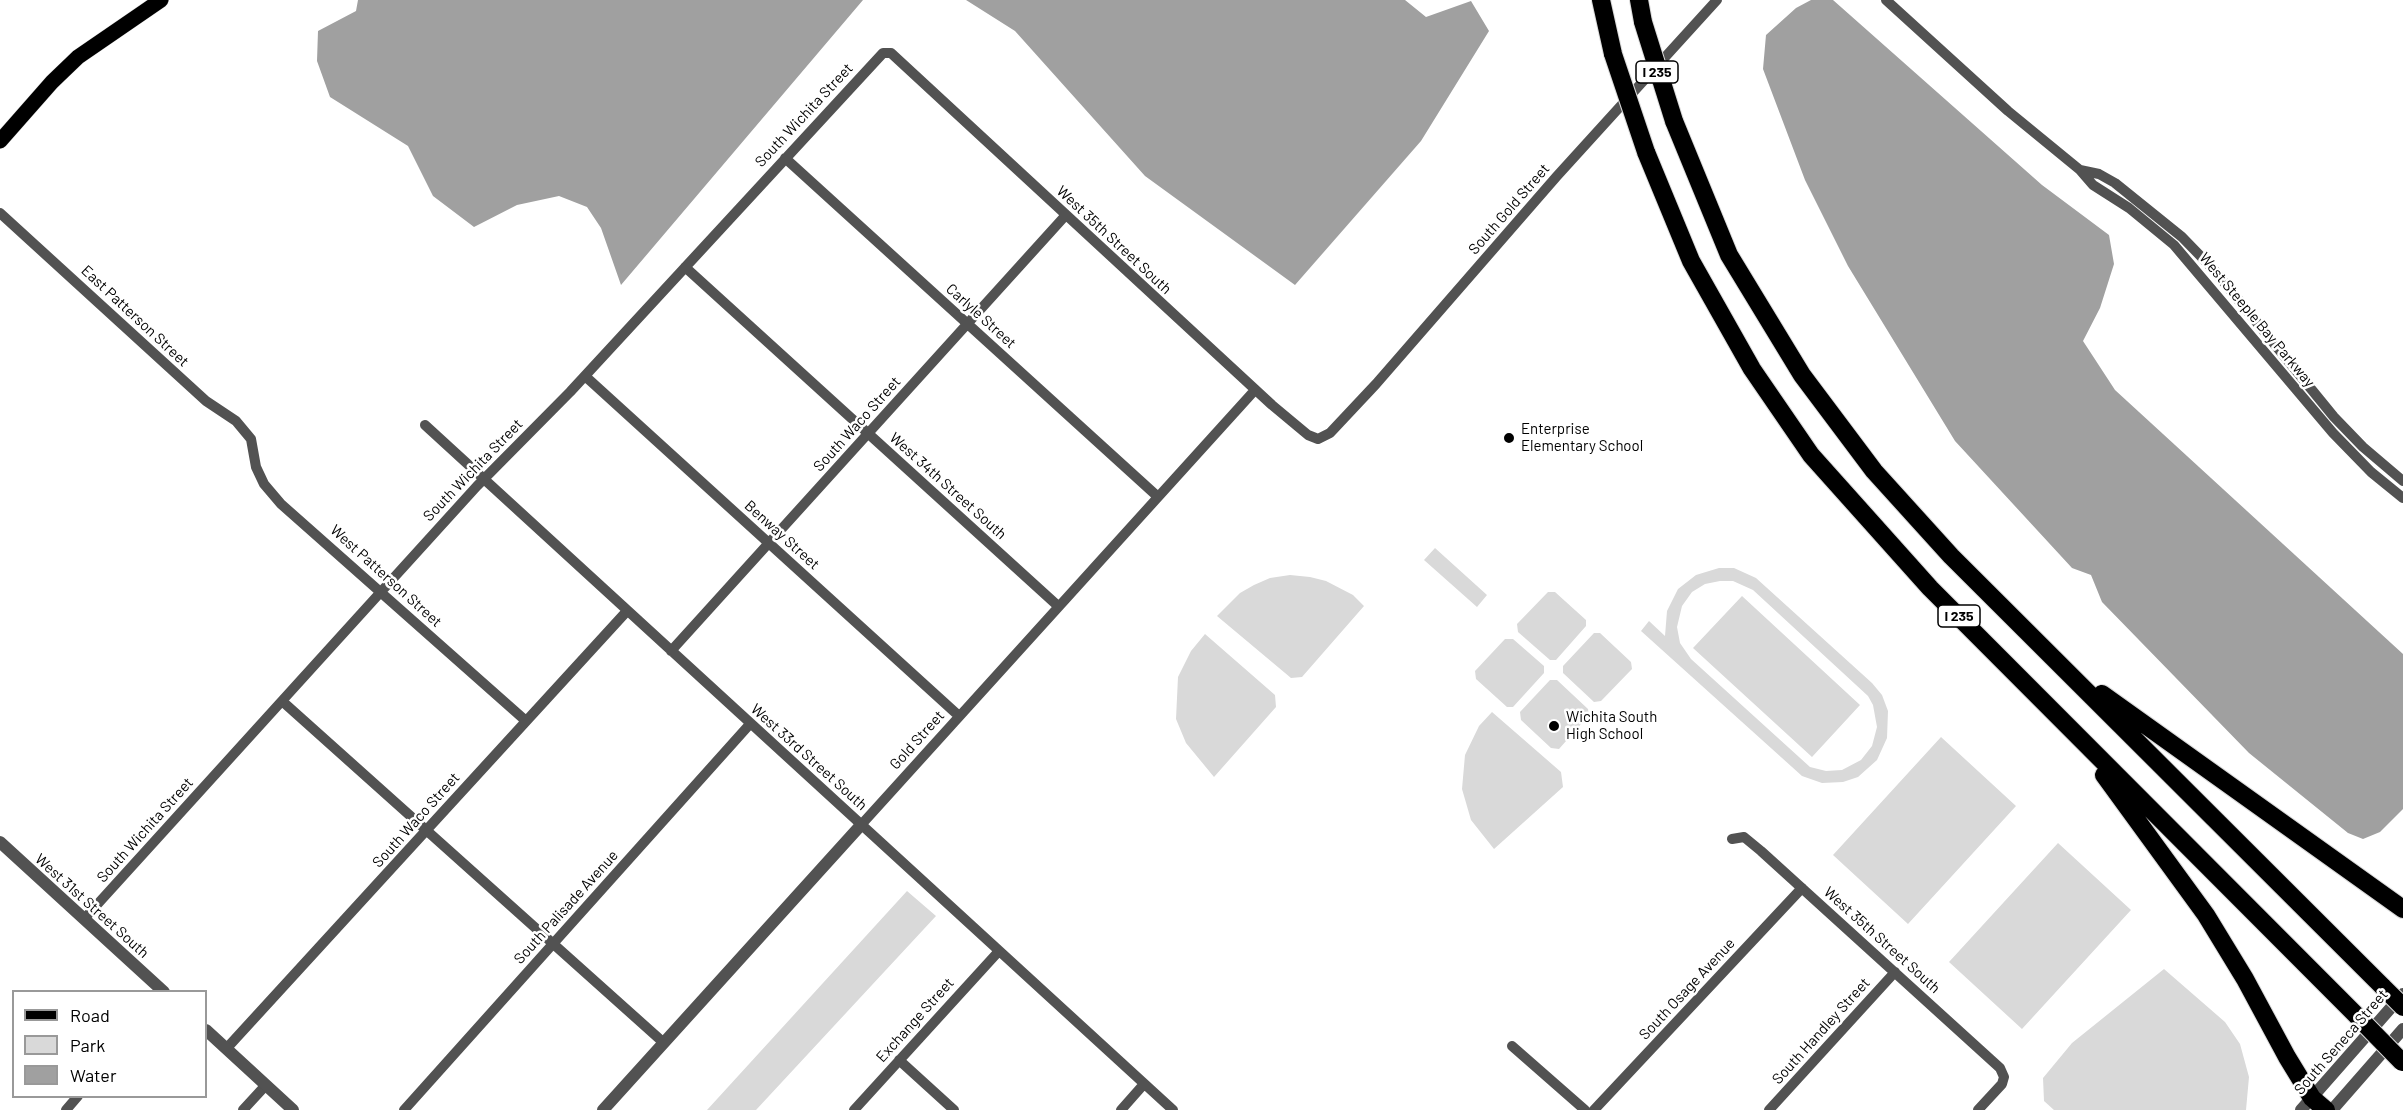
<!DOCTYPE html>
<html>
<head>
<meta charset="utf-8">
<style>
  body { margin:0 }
  #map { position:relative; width:2403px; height:1110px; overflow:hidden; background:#fff; font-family:Barlow,sans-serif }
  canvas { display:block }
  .legend { position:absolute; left:12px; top:990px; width:195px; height:108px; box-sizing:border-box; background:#fff; border:2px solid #999; margin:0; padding:8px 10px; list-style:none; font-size:18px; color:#000 }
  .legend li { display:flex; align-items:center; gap:12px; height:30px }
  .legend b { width:30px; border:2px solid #999 }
</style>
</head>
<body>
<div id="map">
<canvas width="2403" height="1110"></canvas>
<ul class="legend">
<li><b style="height:8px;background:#000"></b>Road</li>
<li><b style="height:16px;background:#d9d9d9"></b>Park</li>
<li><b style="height:16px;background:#a0a0a0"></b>Water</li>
</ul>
</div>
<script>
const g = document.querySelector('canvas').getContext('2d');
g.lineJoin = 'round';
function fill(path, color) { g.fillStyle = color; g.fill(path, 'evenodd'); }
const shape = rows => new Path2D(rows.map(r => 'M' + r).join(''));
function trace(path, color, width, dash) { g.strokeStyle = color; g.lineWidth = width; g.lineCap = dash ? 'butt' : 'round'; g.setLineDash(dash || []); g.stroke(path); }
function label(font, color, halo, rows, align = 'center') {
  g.font = font + ' Barlow,sans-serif'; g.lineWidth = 5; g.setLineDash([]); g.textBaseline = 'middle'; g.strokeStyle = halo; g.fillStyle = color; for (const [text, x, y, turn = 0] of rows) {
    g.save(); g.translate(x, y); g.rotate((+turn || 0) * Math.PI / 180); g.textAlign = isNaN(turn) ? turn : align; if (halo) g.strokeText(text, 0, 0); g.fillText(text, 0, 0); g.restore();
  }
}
fill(shape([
  [1435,548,1487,595,1477,607,1424,560],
  [1719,568,1734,568,1756,578,1872,683,1882,695,1888,711,1887,738,1877,760,1858,777,1843,782,1822,783,1802,776,1641,631,1649,621,1665,636,1667,611,1678,589,1696,575],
  [1720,581,1733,581,1753,590,1868,696,1873,705,1877,727,1872,746,1861,760,1842,770,1826,771,1810,767,1691,659,1680,643,1677,627,1682,606,1692,592,1705,584],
  [1290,575,1310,577,1326,581,1353,595,1364,606,1302,677,1291,678,1217,616,1240,593,1254,585,1270,578],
  [1548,592,1555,592,1586,620,1586,626,1556,660,1550,660,1518,632,1517,624],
  [1742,596,1860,705,1812,757,1693,648],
  [1594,633,1600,633,1631,662,1632,669,1601,701,1594,702,1563,673,1563,666],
  [1205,634,1275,695,1276,707,1214,777,1186,743,1176,719,1178,677,1191,651],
  [1505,639,1513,639,1544,666,1544,673,1513,707,1507,707,1476,679,1475,671],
  [1550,680,1557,680,1588,709,1589,715,1559,749,1551,748,1521,720,1520,712],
  [1492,712,1561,772,1563,787,1494,849,1471,820,1462,789,1465,755,1479,726],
  [1941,737,2016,806,1908,924,1833,855],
  [2058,843,2131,910,2022,1029,1949,962],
  [907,891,936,916,756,1110,707,1110],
  [2164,969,2225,1022,2240,1044,2249,1077,2246,1110,2054,1110,2044,1101,2043,1078,2072,1043]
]), '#d9d9d9');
fill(shape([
  [358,0,863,0,621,285,601,228,587,207,559,196,517,205,474,227,433,196,408,146,330,97,317,61,318,31,356,11],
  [966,0,1405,0,1426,17,1471,1,1489,31,1421,141,1295,285,1145,176,1015,31],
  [1811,0,1833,0,2042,185,2109,235,2114,264,2100,308,2083,341,2115,390,2403,654,2403,809,2380,832,2363,839,2348,833,2249,753,2102,602,2091,575,2072,568,1955,441,1848,266,1805,180,1763,69,1766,35,1796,8]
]), '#a0a0a0');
const primary = shape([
  [0,141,52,82,78,57,161,0]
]);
const motorway = shape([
  [1601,0,1613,54],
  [1639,0,1643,22],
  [1674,121,1729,255,1802,375,1874,471,1951,556,2383,987],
  [1646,152,1691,261,1752,369,1811,455,1930,588,2358,1017],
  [2102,694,2403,909],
  [2104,775,2206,915,2245,979,2287,1057,2312,1098,2326,1110]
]);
trace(primary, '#dbdbdb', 16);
trace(motorway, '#dbdbdb', 20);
trace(shape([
  [1886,0,2008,111,2080,170],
  [785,158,1157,496],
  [0,213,206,401,236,421,251,439,256,467,264,484,281,504,526,721],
  [685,267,1058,606],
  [585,376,959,716],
  [425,425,1173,1110],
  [2403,481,2363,447,2334,417,2214,270,2182,237,2115,183,2099,174,2080,170,2093,185,2129,208,2174,245,2333,433,2371,472,2403,498],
  [671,651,1065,216],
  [282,701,664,1043],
  [861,825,1255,390],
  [1732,839,1744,837,1761,851,2000,1068,2004,1077,2002,1084,1978,1110],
  [84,919,477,486,570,392,883,53,891,53,1272,405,1308,435,1318,439,1330,433,1376,384,1557,176,1717,0],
  [1512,1046,1585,1110],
  [226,1049,627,611],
  [899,1060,954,1110],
  [66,1110,78,1096],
  [243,1110,266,1085],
  [404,1110,750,724],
  [854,1110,999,951],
  [1121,1110,1144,1084],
  [1594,1110,1802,888],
  [1769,1110,1895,972]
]), '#525252', 10);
trace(shape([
  [0,842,164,992],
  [206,1030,293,1110],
  [603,1110,861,825],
  [2301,1110,2403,994],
  [2332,1110,2403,1029]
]), '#525252', 12);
trace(primary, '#000', 15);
trace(motorway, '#000', 18);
const motorwayBridge = shape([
  [1643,22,1674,121],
  [1613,54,1646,152],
  [2383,987,2403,1007],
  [2358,1017,2402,1062]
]);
trace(motorwayBridge, '#dbdbdb', 20, []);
trace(motorwayBridge, '#000', 18);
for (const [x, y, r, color] of [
  [1509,438,6,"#000"],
  [1554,726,6,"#000"]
]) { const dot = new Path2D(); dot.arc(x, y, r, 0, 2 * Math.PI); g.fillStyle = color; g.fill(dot); trace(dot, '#fff', 2); }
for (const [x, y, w] of [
  [1657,72,42],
  [1959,616,42]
]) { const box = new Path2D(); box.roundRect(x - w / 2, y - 11, w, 22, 4.5); g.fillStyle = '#fff'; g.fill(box); trace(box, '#000', 1.5); }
label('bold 14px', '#000', null, [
  ["I 235",1657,72],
  ["I 235",1959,616]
]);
label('15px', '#000', '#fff', [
  ["South Wichita Street",804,115,-47],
  ["South Gold Street",1509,209,-49],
  ["West 35th Street South",1114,240,43],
  ["East Patterson Street",135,316,43],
  ["Carlyle Street",981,316,42],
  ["West Steeple Bay Parkway",2257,320,50],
  ["South Waco Street",857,424,-48],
  ["South Wichita Street",473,470,-46],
  ["West 34th Street South",948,486,42],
  ["Benway Street",782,535,42],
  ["West Patterson Street",386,576,42],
  ["Gold Street",917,740,-48],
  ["West 33rd Street South",809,757,42],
  ["South Waco Street",416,820,-48],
  ["South Wichita Street",145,830,-48],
  ["West 31st Street South",92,906,42],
  ["South Palisade Avenue",566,907,-48],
  ["West 35th Street South",1882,940,42],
  ["South Osage Avenue",1687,989,-47],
  ["Exchange Street",915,1020,-48],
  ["South Handley Street",1821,1031,-48],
  ["South Seneca Street",2341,1042,-49]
]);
label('15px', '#000', '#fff', [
  ["Enterprise",1521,429],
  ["Elementary School",1521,446],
  ["Wichita South",1566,717],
  ["High School",1566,734]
], 'left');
</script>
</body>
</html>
